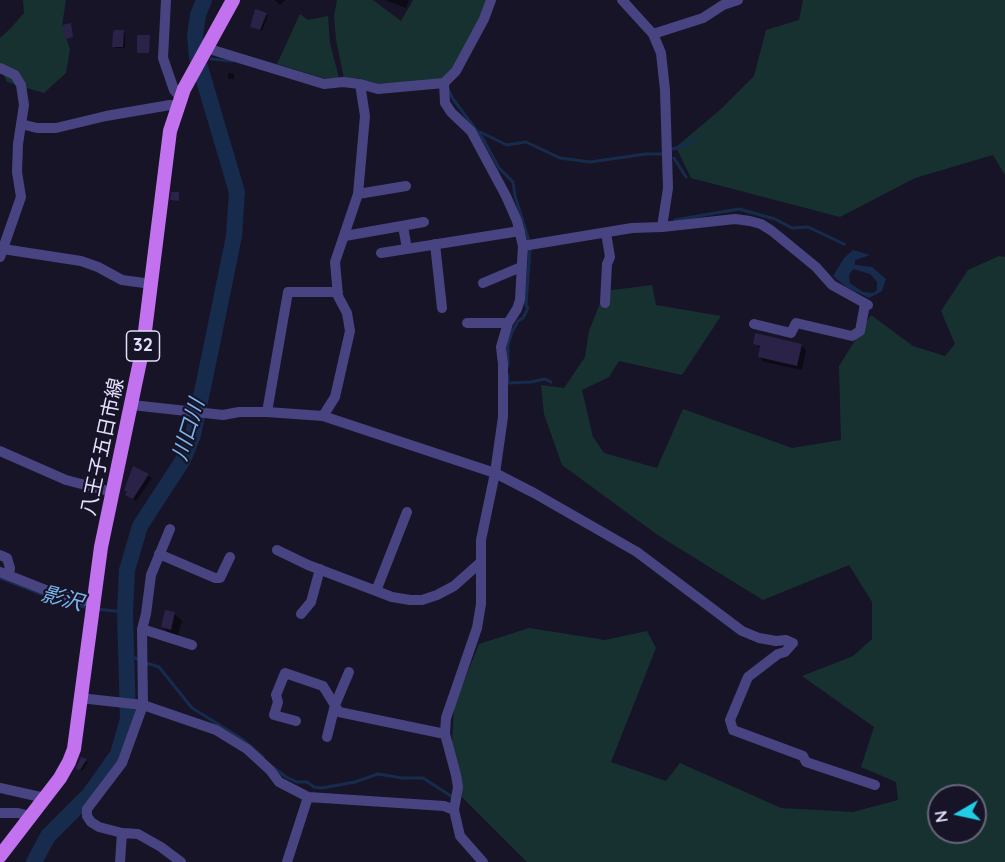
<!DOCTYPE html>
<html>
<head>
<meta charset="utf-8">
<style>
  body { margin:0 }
  #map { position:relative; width:1005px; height:862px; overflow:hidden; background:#171428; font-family:Quicksand,sans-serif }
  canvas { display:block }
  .north { position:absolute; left:927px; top:784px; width:60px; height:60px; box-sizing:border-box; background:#171428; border:2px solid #68657c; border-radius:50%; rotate:261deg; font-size:16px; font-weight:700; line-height:24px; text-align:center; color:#e2defb }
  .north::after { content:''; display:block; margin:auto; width:21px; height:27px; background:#20cde5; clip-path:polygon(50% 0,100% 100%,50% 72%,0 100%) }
</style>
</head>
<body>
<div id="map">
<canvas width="1005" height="862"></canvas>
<div class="north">N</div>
</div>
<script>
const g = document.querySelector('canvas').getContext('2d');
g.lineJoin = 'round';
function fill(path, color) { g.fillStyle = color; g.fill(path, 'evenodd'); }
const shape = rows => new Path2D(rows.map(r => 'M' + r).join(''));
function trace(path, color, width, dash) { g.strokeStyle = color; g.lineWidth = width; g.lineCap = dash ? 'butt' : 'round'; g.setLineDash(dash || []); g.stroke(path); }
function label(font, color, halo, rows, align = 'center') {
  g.font = font + ' Quicksand,"Noto Sans JP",sans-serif'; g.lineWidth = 4.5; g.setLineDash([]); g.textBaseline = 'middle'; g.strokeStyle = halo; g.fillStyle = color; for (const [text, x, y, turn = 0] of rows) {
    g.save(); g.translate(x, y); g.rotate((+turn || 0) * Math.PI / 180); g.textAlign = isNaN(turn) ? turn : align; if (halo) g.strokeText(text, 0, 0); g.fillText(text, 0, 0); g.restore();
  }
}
fill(shape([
  [23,0,66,0,62,26,70,49,66,73,44,93,7,82,0,66,0,38,11,28,24,13],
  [337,0,373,0,401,21,413,0,486,0,481,16,453,68,440,82,376,87,359,78,344,78,336,40,334,16],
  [803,0,1005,0,1005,175,993,155,915,178,840,217,691,178,676,147,721,109,754,76,766,30,799,20],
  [300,14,308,20,328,16,330,43,339,78,326,79,277,64],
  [999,256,1005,257,1005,862,527,862,462,797,451,763,454,706,479,644,529,628,605,640,647,631,656,648,611,762,666,781,680,763,781,808,853,812,898,800,896,782,861,767,874,727,802,676,853,656,872,639,872,602,849,565,763,600,659,536,562,465,544,414,541,385,564,388,585,357,589,331,605,291,652,285,656,305,721,316,682,375,619,361,609,377,582,390,593,437,604,453,657,468,683,409,792,448,841,440,839,366,871,315,913,346,945,356,955,344,941,311,968,270],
  [939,796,975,796,975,832,939,832]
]), '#173131');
fill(shape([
  [853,250,870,255,855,260,855,265,872,267,886,279,882,291,869,298,846,287,833,276,844,258],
  [853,269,870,274,877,282,877,290,873,293,863,292,850,283,849,275]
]), '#172b4d');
fill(shape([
  [275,0,285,0,280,5],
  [385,0,409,0,406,8],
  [266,14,268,16,262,31,252,27],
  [123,32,125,34,125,48,116,48,114,46],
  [228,73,234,74,234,79,228,79],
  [755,344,801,345,806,350,802,370,764,362,759,357,761,349],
  [134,468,152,478,136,501,127,495],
  [175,614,182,621,178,636,170,634,163,627],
  [81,759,88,762,82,771,77,768]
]), '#0007');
trace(shape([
  [211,59,232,61],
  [449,91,453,99,483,139,499,168,513,182,515,196,529,241],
  [480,132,507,145,526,142,560,158,590,162,646,154,662,154],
  [673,149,686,145,696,138],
  [674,158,686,177],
  [675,220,739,209,775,219,792,228,808,227,844,244],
  [508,366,508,344,512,332,518,321,523,318,528,308,526,306,530,248],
  [508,375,508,383,531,382,545,379,551,382],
  [0,578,59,601,89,608],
  [96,609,125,612],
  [127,653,137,659],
  [146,663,159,667,192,708,242,739,263,757],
  [274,768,286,777,297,782,307,782,314,787,322,788,355,782,378,774,402,778,423,778,451,796]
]), '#172b4d', 3);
trace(shape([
  [34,862,48,836,89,795,118,754,128,719,125,612,127,570,140,526,183,460,193,435,211,349,234,236,237,192,197,57,195,36,198,15,204,0]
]), '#172b4d', 16);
fill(shape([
  [255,9,267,13,260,30,250,27],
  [71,23,73,37,65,39,62,25],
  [115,30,124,30,123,47,112,47,113,32],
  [137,35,150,35,149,53,137,53],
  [171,192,179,192,179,201,170,200],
  [755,333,802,344,797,366,758,357,760,346,753,344],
  [133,466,149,474,133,499,125,495,127,492,124,490],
  [165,610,175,612,171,630,161,627],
  [81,757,87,759,80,770,76,769]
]), '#2a2247');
trace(shape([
  [166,0,163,58,174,90,180,97],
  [622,0,653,34,661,53,665,90,668,188,662,227],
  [653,34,703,18,723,5,738,0],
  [206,48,324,84,343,82,360,84,378,89,444,83,456,71,484,19,491,0],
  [0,68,15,75,21,85,24,105,18,144,17,172,21,197,0,257],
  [444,83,445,103,451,112,471,131,506,196,517,221,523,246,520,300,517,309,508,323,501,347,503,364,503,417,495,473,481,540,481,604,477,628,446,718,445,734,456,775,458,787,454,810,460,836,483,862],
  [21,124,37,128,56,128,106,116,170,105,177,106],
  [358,194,406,186],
  [403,226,407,249],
  [345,236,424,222],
  [435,244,442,308],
  [523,246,632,228,662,227,735,219,750,221,761,224,772,231,816,267,832,285,868,305],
  [3,249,81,261,98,267,122,280,152,284],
  [381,253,520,231],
  [483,283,521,267],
  [605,303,607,264,610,257,606,233],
  [467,323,508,323],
  [754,324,791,333,796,323,852,336,860,331,865,304],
  [132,405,223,415,239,412,267,412,323,416,495,473,534,493,637,552,742,631,759,638,776,641,786,640,793,643,785,652,778,654,748,677,730,720,733,730,803,756,806,762,875,785],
  [267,412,288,292,338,292],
  [323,416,335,397,350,331,347,313,338,296,335,262,358,194,365,116,360,84],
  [0,451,66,480,112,492],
  [277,550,308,565,392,597,410,600,422,600,437,595,454,586,481,562],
  [159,554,215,578,220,578,230,557],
  [0,555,7,558,10,568,9,575],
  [0,572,58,595,92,602],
  [376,591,407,512],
  [301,614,311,602,320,569],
  [142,629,192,645],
  [80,698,143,705,216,730,247,749,270,770,279,782,308,797,444,806,454,810],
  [296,721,274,715,278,702,276,695,285,673,323,686,339,712,445,734],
  [327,737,335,705,349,672],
  [0,788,45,798],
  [0,813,18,813,30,816],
  [122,833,99,827,91,822,87,816,87,809,122,763,143,705,142,629,146,614,151,575,170,529],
  [120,862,122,833,138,834,161,847,181,862],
  [287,862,308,797]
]), '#484482', 10);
trace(shape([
  [0,856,60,778,69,762,74,749,101,547,143,347,170,131,184,89,233,0]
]), '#c372ef', 14);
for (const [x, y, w] of [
  [143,346,33]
]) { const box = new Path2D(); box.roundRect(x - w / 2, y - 15, w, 30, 4.5); g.fillStyle = '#171428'; g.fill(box); trace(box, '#e2defb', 1.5); }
label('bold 18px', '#e2defb', null, [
  ["32",143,346]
]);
label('20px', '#e2defb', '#171428', [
  ["八王子五日市線",103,447,-78]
]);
label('italic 21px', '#78b6ef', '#171428', [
  ["川口川",189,430,-73],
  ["影沢",62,599,15]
]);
</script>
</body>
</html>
